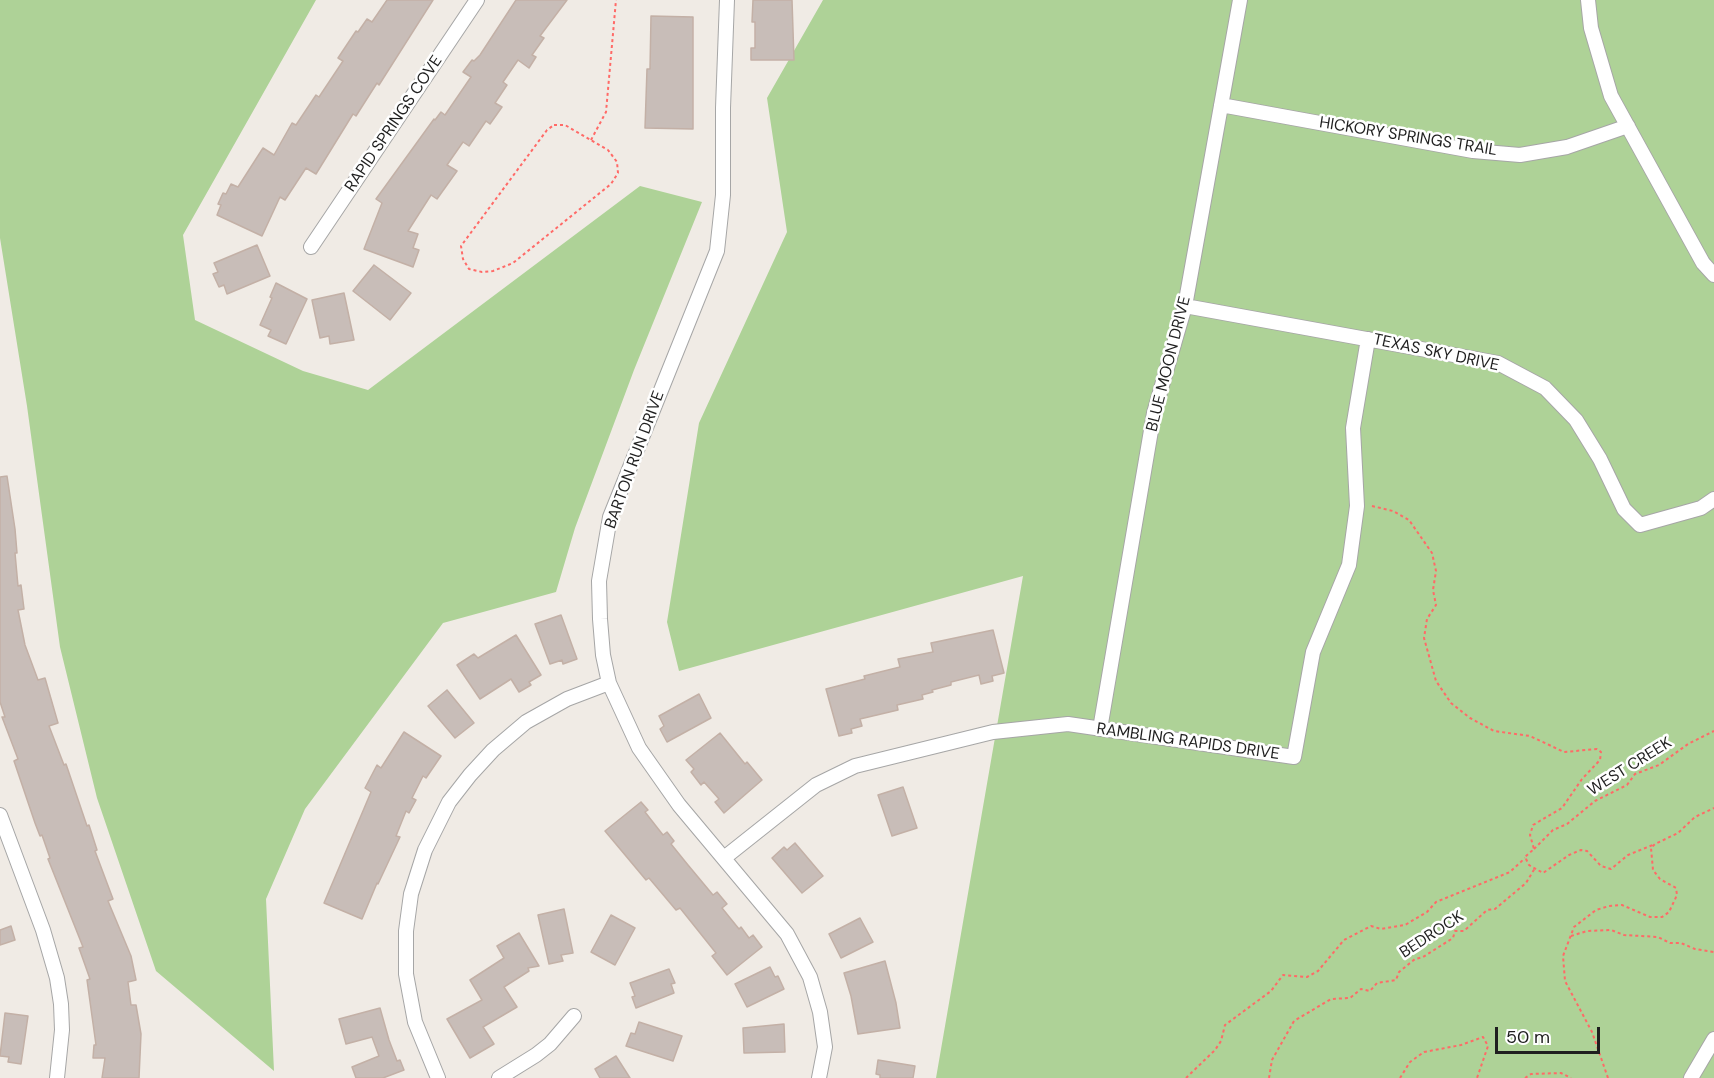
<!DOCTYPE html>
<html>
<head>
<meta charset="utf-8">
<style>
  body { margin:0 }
  #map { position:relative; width:1714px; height:1078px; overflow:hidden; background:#f0ebe5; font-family:"DM Sans",sans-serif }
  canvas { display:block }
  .scale { position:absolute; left:1495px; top:1027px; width:105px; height:27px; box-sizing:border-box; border:3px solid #1f1f1f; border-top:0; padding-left:8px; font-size:18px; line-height:21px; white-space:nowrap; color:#1f1f1f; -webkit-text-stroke:4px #fff; paint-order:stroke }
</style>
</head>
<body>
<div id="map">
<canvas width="1714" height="1078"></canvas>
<div class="scale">50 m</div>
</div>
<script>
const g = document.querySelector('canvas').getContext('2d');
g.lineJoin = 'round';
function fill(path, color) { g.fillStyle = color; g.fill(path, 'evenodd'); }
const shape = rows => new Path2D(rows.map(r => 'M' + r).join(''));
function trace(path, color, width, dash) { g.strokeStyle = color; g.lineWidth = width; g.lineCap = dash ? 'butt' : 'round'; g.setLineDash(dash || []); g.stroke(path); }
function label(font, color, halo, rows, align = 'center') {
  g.font = font + ' "DM Sans",sans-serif'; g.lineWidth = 5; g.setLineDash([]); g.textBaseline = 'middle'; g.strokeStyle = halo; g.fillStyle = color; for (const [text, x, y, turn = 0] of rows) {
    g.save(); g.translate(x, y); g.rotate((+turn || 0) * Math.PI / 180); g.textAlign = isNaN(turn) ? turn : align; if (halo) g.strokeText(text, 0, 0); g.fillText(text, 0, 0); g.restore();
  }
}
fill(shape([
  [0,0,316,0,183,235,195,320,303,371,368,390,640,186,702,202,634,370,575,528,556,592,443,623,305,809,266,899,274,1071,156,971,97,798,60,647,27,406,0,238],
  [823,0,1714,0,1714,1078,936,1078,1023,576,679,671,667,622,699,423,787,232,767,98]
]), '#aed297');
const building = shape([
  [387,0,433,0,379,85,377,83,356,116,353,114,316,174,306,168,285,200,280,197,262,236,217,215,221,205,218,204,223,193,226,194,231,184,238,187,263,148,274,155,292,123,296,125,316,95,319,97,343,61,338,58,356,31,358,32,367,19,372,22,387,0],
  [516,0,567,0,540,36,544,38,532,55,536,57,529,68,518,60,503,82,507,85,495,103,502,107,490,124,486,121,469,146,463,142,447,165,457,171,437,199,431,195,408,231,418,234,413,248,419,250,413,267,364,249,382,203,376,199,434,119,435,120,441,112,445,115,471,77,463,72,472,60,474,61,480,55,516,0],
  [753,0,792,0,794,60,751,60,751,48,755,48,755,22,752,22,753,0],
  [651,16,693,17,693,129,645,128,647,69,650,69,651,16],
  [257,245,270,276,227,294,224,285,219,287,213,274,218,272,214,263,257,245],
  [374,265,411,293,390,320,353,291,374,265],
  [276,283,307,299,286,344,268,336,271,330,260,325,272,298,270,297,276,283],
  [344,293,354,340,330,344,329,336,320,338,312,300,344,293],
  [7,476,15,529,17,553,15,553,18,586,21,585,24,609,18,610,25,645,38,680,45,678,58,723,49,726,64,765,66,764,87,826,89,825,97,850,95,851,113,899,108,901,131,956,136,980,128,982,131,1005,136,1005,141,1034,139,1078,102,1078,105,1058,93,1058,94,1045,96,1045,87,980,90,979,79,948,83,947,48,859,50,858,42,835,40,836,35,823,14,761,18,759,2,717,5,717,0,702,0,477,7,476],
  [561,615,577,659,563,664,562,660,550,664,535,624,561,615],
  [993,630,1004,673,992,676,993,681,981,684,979,675,951,682,951,685,932,690,933,692,922,695,923,699,897,705,898,710,860,719,862,726,851,729,852,733,839,736,826,689,865,679,864,676,900,667,898,659,933,652,931,643,993,630],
  [516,635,541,675,529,682,531,685,519,692,511,679,480,699,457,665,474,654,478,658,516,635],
  [447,690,474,723,455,738,428,706,447,690],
  [699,694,711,718,667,742,660,729,664,726,659,716,699,694],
  [404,732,441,756,426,778,423,776,412,798,416,800,409,813,406,811,396,836,400,837,378,884,377,883,362,919,324,903,371,792,365,788,377,765,381,768,404,732],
  [720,733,745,764,747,762,762,780,724,813,715,802,719,799,704,782,701,785,691,772,694,769,686,760,720,733],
  [903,787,917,828,892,836,878,795,903,787],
  [641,802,648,810,645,812,663,835,667,832,674,841,671,844,688,865,713,895,717,892,727,904,722,908,739,929,741,927,749,938,753,935,762,947,727,975,712,956,716,953,680,908,676,910,649,878,646,880,605,831,641,802],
  [795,843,823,876,802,893,772,858,784,847,787,850,795,843],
  [564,909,573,953,561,955,563,961,549,964,538,915,564,909],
  [611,915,635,928,615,965,591,952,611,915],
  [860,918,873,942,841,958,829,934,860,918],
  [11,926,15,940,0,945,0,930,11,926],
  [519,933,539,966,528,968,529,971,504,987,517,1007,483,1027,494,1044,470,1058,447,1019,482,1000,470,980,504,958,497,946,519,933],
  [885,961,896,1003,900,1028,858,1034,851,996,844,973,885,961],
  [770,967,775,977,778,976,784,989,747,1007,735,984,770,967],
  [669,969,675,983,671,984,674,993,636,1008,632,997,635,996,630,983,669,969],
  [380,1008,389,1040,397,1061,400,1060,404,1070,383,1078,356,1078,352,1067,379,1056,372,1037,346,1044,339,1019,380,1008],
  [5,1013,28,1016,21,1064,8,1062,9,1057,0,1056,5,1013],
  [639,1022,682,1036,673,1061,626,1046,631,1033,635,1034,639,1022],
  [784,1024,785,1052,744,1053,743,1028,784,1024],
  [616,1056,630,1078,600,1078,595,1069,616,1056],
  [878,1060,915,1066,913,1078,880,1078,880,1075,876,1074,878,1060]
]);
fill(building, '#c8bdb8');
trace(building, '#c3b0a6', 1.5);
const street = shape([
  [727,0,723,108,723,195,717,251,610,517,599,581,600,619,603,655,609,683,639,748,679,805,787,934,810,977,820,1012,825,1047,819,1078],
  [1588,0,1591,28,1611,96,1703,263,1714,275],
  [1221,105,1473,151,1520,155,1567,147,1628,126],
  [311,247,477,0],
  [1185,306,1498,363,1545,388,1576,420,1600,459,1624,509,1640,525,1701,508,1714,499],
  [1100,729,1154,413,1185,306,1240,0],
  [0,815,43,930,57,978,61,1004,62,1030,57,1078],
  [724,858,816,785,855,766,993,732,1068,724,1294,757,1313,652,1349,565,1357,506,1353,428,1368,339],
  [438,1078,415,1022,406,974,406,931,411,894,425,850,449,802,470,775,493,750,526,722,567,699,609,683],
  [499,1078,536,1055,550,1044,574,1016],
  [1691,1078,1714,1039]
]);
trace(street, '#a6a6a6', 16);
trace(shape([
  [554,125,565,125,608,150,617,162,618,173,611,184,513,263,493,271,482,272,469,269,463,259,461,246,547,130,554,125],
  [591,140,606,112,616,0],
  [1372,506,1393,511,1409,520,1432,553,1436,571,1433,590,1436,605,1427,619,1424,638,1436,681,1451,703,1470,718,1494,731,1530,736,1564,752,1597,749,1601,752,1600,760,1582,779,1562,808,1533,825,1530,835,1534,849,1525,857,1529,865,1543,873,1569,855,1581,850,1587,851,1601,866,1611,869,1628,855,1655,844],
  [1534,849,1553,830,1567,824,1595,801,1627,785,1635,774,1659,765,1688,744,1714,731],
  [1571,936,1587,931,1611,930,1624,935,1658,937,1670,943,1681,943,1695,949,1714,952],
  [1186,1078,1215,1050,1221,1041,1225,1025,1271,991,1283,975,1307,977,1318,971,1344,940,1371,926,1381,929,1405,925,1427,912,1436,902,1510,872,1525,858],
  [1269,1078,1272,1060,1294,1021,1331,999,1350,998,1361,989,1370,991,1377,983,1396,980,1399,972,1415,959,1423,957,1453,938,1455,931,1464,931,1487,910,1495,909,1526,883,1535,868],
  [1400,1078,1410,1062,1424,1052,1461,1045,1483,1037,1488,1046,1477,1078],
  [1525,1078,1531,1074,1561,1073,1571,1078],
  [1608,1078,1592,1032,1565,981,1563,956,1574,927,1596,910,1609,906,1622,905,1650,917,1662,917,1669,912,1677,895,1676,888,1660,879,1653,870,1651,848,1655,844,1678,833,1695,817,1714,808]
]), '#ff6a67', 2, [3, 3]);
trace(street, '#fff', 14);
label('16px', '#1f1f1f', '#fff', [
  ["RAPID SPRINGS COVE",394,124,-56],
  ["HICKORY SPRINGS TRAIL",1408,137,9],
  ["TEXAS SKY DRIVE",1436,353,12],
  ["BLUE MOON DRIVE",1169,364,-76],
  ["BARTON RUN DRIVE",635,460,-70],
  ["RAMBLING RAPIDS DRIVE",1188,742,8],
  ["WEST CREEK",1630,767,-32],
  ["BEDROCK",1432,935,-33]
]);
</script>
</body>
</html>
